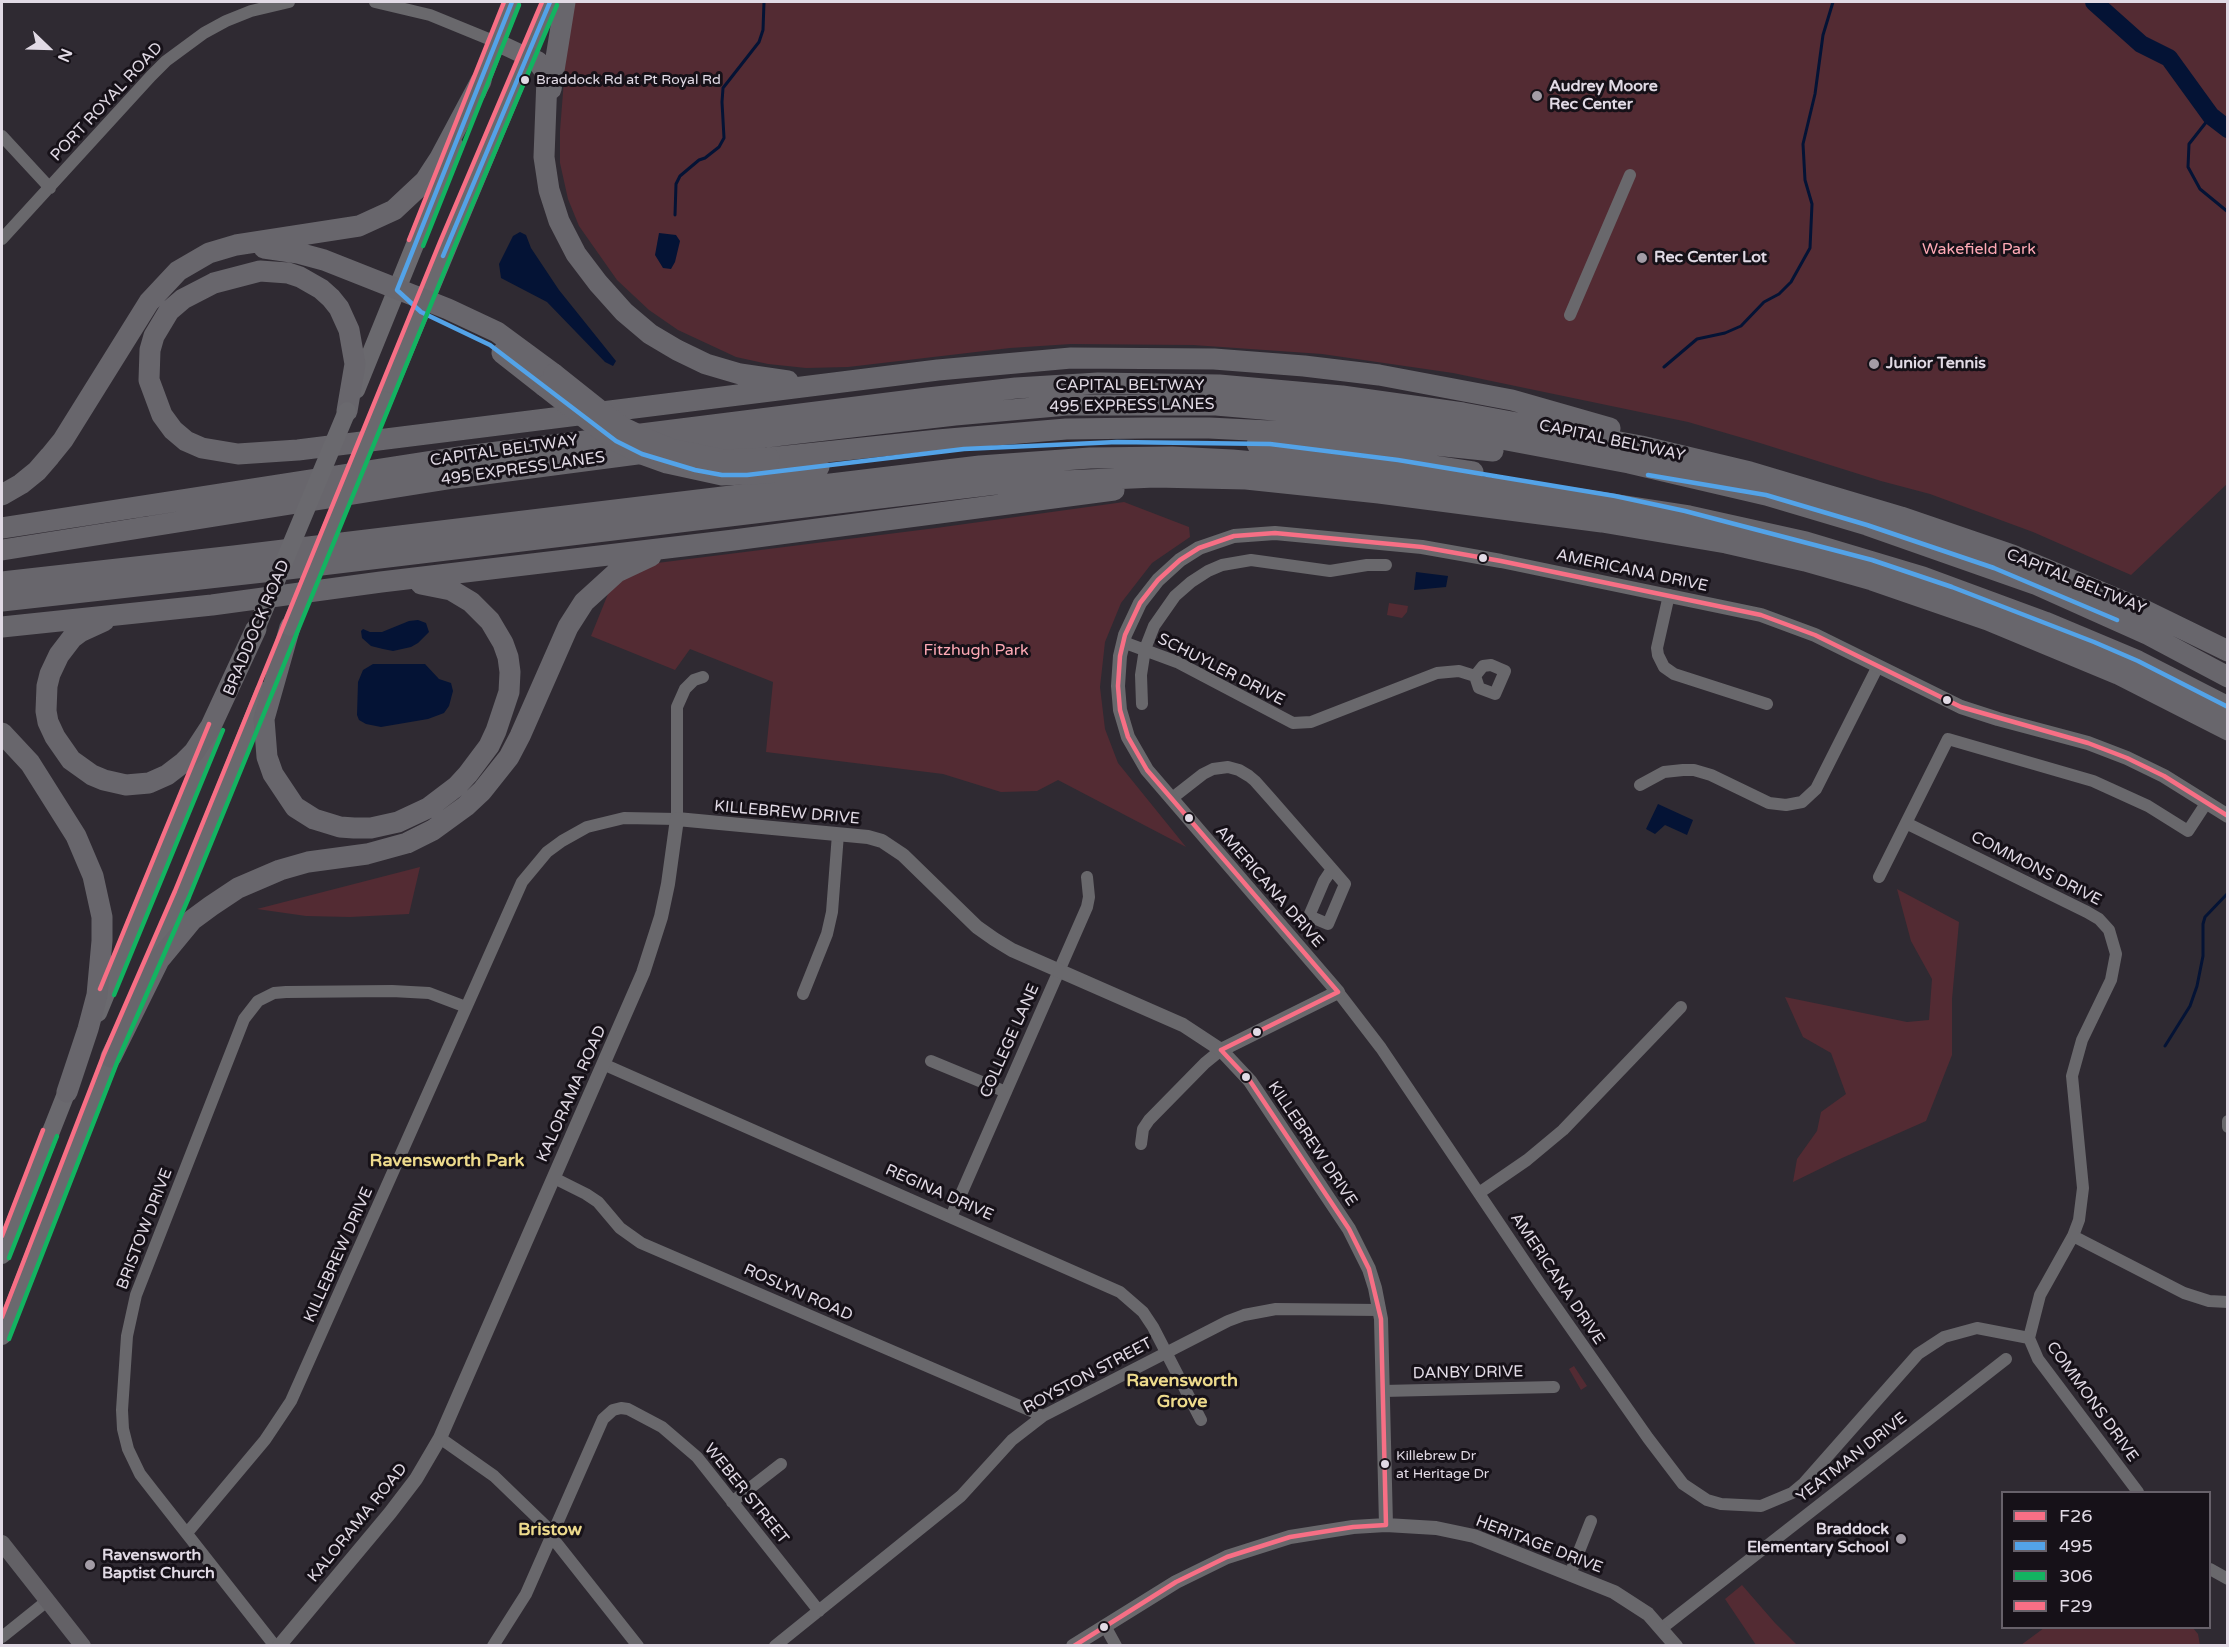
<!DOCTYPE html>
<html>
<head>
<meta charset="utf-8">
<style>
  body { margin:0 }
  #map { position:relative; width:2229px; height:1647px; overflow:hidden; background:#2f2a32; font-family:"Varela Round",sans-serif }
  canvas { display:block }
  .frame { position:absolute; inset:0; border:3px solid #e1dae5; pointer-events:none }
  .legend { position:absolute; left:2001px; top:1491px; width:210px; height:138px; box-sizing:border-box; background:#161118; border:2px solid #67616a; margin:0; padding:8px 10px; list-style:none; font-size:18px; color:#e1dae5 }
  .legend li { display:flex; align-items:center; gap:12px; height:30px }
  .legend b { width:30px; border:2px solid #67616a }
  .north { position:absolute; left:18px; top:18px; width:60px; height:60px; -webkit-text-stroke:4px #161118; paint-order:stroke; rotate:113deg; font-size:16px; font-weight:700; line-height:24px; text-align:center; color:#e1dae5 }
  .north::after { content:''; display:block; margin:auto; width:21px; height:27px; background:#e1dae5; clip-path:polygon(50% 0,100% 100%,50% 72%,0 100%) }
</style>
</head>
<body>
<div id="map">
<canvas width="2229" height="1647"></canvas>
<div class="frame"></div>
<ul class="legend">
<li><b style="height:8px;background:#f76f85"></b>F26</li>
<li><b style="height:8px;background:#53a3e8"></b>495</li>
<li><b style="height:8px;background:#13b361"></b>306</li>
<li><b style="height:8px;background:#f76f85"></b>F29</li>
</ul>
<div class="north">N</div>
</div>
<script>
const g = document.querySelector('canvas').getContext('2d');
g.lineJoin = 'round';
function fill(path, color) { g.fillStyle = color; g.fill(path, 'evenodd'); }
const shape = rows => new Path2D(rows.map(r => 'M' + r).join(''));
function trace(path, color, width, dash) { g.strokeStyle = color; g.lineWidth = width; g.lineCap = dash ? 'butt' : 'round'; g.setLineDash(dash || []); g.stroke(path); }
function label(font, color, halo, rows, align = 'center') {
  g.font = font + ' "Varela Round",sans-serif'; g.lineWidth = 6; g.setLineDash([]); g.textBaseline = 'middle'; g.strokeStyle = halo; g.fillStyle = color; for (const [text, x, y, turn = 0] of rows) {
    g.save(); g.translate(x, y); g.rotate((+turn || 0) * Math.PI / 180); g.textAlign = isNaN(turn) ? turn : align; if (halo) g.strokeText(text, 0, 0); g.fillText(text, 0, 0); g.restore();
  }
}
fill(shape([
  [570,2,2227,2,2227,484,2131,575,2033,532,1930,494,1881,481,1760,443,1688,422,1453,373,1322,354,1193,345,1071,344,1010,348,848,367,806,368,768,364,736,357,678,330,649,310,617,280,579,226,568,199,560,163,560,131],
  [1124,502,1189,527,1190,537,1152,563,1121,603,1105,642,1100,687,1105,729,1118,763,1186,847,1058,780,1037,791,1001,792,943,774,766,752,773,682,690,649,675,670,591,636,610,589,635,572,657,563,936,528],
  [1389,603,1408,606,1407,612,1402,618,1387,615],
  [420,867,409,914,350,917,306,916,257,909],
  [1897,889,1959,922,1952,999,1952,1055,1926,1121,1842,1158,1793,1182,1797,1159,1817,1131,1821,1112,1846,1094,1831,1053,1803,1037,1785,997,1907,1022,1929,1020,1932,979,1911,941],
  [1574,1366,1587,1386,1581,1390,1569,1369],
  [1742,1585,1775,1623,1797,1645,1756,1645,1725,1599],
  [2044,1628,2193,1628,2198,1634,2200,1645,2021,1645]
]), '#532b33');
fill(shape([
  [520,232,526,235,531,248,559,290,616,361,613,366,605,362,547,302,501,278,499,264,513,236],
  [659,233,676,235,680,241,675,262,671,269,663,268,655,255],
  [1416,572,1448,576,1446,587,1414,590],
  [418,620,426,623,429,632,418,643,411,647,393,651,383,649,371,646,362,638,361,631,363,629,370,632,382,632,409,621],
  [373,664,425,664,439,679,451,683,453,691,449,706,444,713,428,719,381,727,366,724,359,720,357,715,358,682,363,670],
  [1658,804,1693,820,1687,835,1665,825,1655,834,1646,829]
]), '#041335');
trace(shape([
  [2211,116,2189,144,2188,167,2200,189,2228,212],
  [675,215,676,184,680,176,699,160,705,158,719,147,724,138,722,102,723,88,759,42,763,30,764,2],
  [1664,367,1697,339,1725,333,1741,326,1764,302,1779,294,1791,282,1810,248,1812,204,1805,180,1803,144,1815,94,1823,35,1833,2],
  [2165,1046,2190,1006,2197,986,2203,956,2203,924,2205,917,2228,893]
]), '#041335', 3);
trace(shape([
  [2094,2,2141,44,2169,58,2211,116,2228,129]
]), '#041335', 18);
trace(shape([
  [375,2,430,15,496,42],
  [2,136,50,188],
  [2,239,151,76,166,61,204,33,226,21,251,11,289,2],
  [1570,315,1630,175],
  [1669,595,1657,648,1658,655,1664,667,1674,674,1767,704],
  [1123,642,1177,662,1293,723,1311,722,1437,673,1459,671,1475,676],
  [1491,665,1505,671,1495,694,1479,688,1475,676,1483,666,1491,665],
  [1142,704,1141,675,1145,649,1154,626,1175,596,1191,582,1208,571,1222,565,1251,560,1330,571,1367,565,1386,565],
  [1640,785,1664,772,1683,770,1694,770,1711,775,1769,803,1786,805,1802,802,1816,789,1878,666],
  [1171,799,1203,774,1213,769,1228,767,1239,770,1249,776,1255,781,1271,799,1332,869,1345,884,1328,924,1309,916,1324,881,1332,869],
  [1906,823,1948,739,2093,781,2148,806,2188,831,2207,802],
  [1879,877,1906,823,2087,912,2099,919,2109,930,2116,954,2111,980,2082,1040,2072,1076,2083,1188,2079,1220,2073,1236,2040,1295,2029,1338,2038,1359,2138,1492],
  [1338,992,1381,1048,1540,1284,1648,1438,1683,1484,1707,1500,1721,1504,1761,1506,1792,1493,1804,1483,1918,1354,1944,1337,1977,1328,2029,1338],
  [803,994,827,934,832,912,838,834],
  [931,1061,1006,1092],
  [603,1064,1120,1292,1143,1312,1153,1327,1201,1420],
  [2228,1121,2228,1127],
  [1141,1144,1143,1129,1149,1120,1205,1063,1221,1050],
  [554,1178,586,1194,598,1202,620,1228,641,1243,1043,1416],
  [1479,1193,1527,1160,1563,1130,1681,1007],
  [951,1217,1087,907,1089,897,1087,877],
  [2073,1236,2184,1293,2209,1301,2228,1302],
  [1383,1391,1554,1387],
  [440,1438,494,1476,553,1533],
  [732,1502,781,1464],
  [187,1533,265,1440,291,1401,522,882,547,852,562,841,587,827,624,818,677,819,677,707,685,689,694,680,703,677],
  [551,1536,638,1646],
  [2210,1569,2228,1579],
  [1570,1574,1591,1521],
  [1105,1626,1116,1646],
  [1662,1628,2006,1359],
  [2,1637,47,1601],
  [275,1646,154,1492,140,1474,128,1449,123,1429,122,1410,127,1336,136,1295,244,1019,258,1001,274,993,286,992,392,991,429,993,466,1007],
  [493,1646,526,1594,603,1419,613,1410,621,1408,628,1409,662,1427,697,1457,819,1611],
  [775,1646,961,1496,1012,1440,1043,1416,1228,1321,1244,1315,1276,1309,1380,1310]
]), '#69686c', 12);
trace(shape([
  [1221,1050,1338,992,1147,770,1128,737,1120,710,1118,686,1120,656,1125,635,1140,603,1158,580,1180,560,1199,548,1234,536,1275,533,1422,547,1501,561,1761,615,1815,635,1961,707,1998,719,2088,743,2127,758,2164,776,2228,816],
  [279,1646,390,1513,416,1479,440,1438,643,973,661,917,668,884,677,819,868,837,882,841,903,855,977,927,994,939,1012,950,1183,1025,1221,1050,1250,1081,1349,1229,1369,1269,1375,1288,1381,1319,1386,1525],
  [1073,1646,1176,1582,1227,1557,1290,1537,1353,1527,1386,1525,1436,1528,1474,1536,1614,1592,1648,1614,1676,1646]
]), '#69686c', 14);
trace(shape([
  [2,1543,83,1646]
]), '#636166', 16);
trace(shape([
  [496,42,528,57],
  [477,93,512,2],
  [356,390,455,146],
  [384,400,550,2],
  [153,962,182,894,264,691],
  [98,1013,213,734],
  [2,1255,71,1081],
  [2,1336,116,1045]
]), '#6a696e', 18);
trace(shape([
  [528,57,538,62,543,69,547,78,544,157,549,190,559,221,576,254,598,283,624,312,650,334,677,350,706,364,740,374,788,381],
  [551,89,565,2],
  [264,248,298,253,324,260,448,309,497,332,554,374],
  [502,353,544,386],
  [347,411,355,364,349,330,339,308,331,298,321,289,300,277,288,273,260,271,214,283,183,299,169,311,154,336,150,350,149,380,162,415,173,430,186,441,202,448,238,454,298,450,938,370,1071,358,1214,359,1304,366,1379,375,1512,400,1610,428],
  [1257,444,1334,451,1473,472],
  [769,458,938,440,1066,429,1146,428,1209,428,1330,434,1493,451],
  [770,473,819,467],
  [2,495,21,484,37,471,50,456,63,440,149,302,178,271,209,253,236,245,359,226,394,210,425,181,440,158,481,81],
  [2,528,466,456,928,398,1016,388,1098,383,1219,385,1342,396,1463,413,1641,446,1750,472,1901,517,2012,555,2146,611,2228,651],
  [2,550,454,478,782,435,955,415,1067,405,1216,405,1343,416,1459,431,1629,463,1766,495,1867,525,2035,584,2149,635,2228,677],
  [2,582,234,556,980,466,1090,458,1172,457,1232,460,1352,471,1566,497,1689,516,1806,542,1923,577,2045,622,2138,661,2228,707],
  [2,601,263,572,996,484,1155,477,1246,479,1379,493,1602,522,1726,543,1805,561,1872,580,1988,620,2118,674,2228,730],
  [104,621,80,632,72,638,59,655,50,674,47,686,46,711,48,722,55,737,71,760,92,775,104,780,126,785,149,783,167,775,184,762,194,752,211,726,256,629],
  [2,627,212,605,381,582,734,540,1114,490],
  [290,627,264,719,267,757,273,774,295,807,314,819,340,827,354,828,371,828,398,822,428,808,457,786,468,774,489,746,496,731,509,692,510,672,508,657,503,643,490,621,471,602,451,590,421,584],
  [2,733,30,763,76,836,93,876,102,917,102,941,97,995,88,1029,67,1092],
  [111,1057,159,960,192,920,211,906,238,888,280,870,308,862,367,854,407,843,433,830,466,806,482,791,509,757,520,736,568,627,584,602,617,572,651,556]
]), '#68666c', 21);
trace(shape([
  [290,627,384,400],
  [256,629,347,411]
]), '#6a696e', 18);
trace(shape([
  [554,374,603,413,624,428,649,440,671,449,724,460,769,458],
  [544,386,594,425,616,441,642,454,667,463,722,475,770,473]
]), '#68666c', 21);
trace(shape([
  [1338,992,1147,770,1128,737,1120,710,1118,686,1120,656,1125,635,1140,603,1158,580,1180,560,1199,548,1234,536,1275,533,1422,547,1501,561,1761,615,1815,635,1961,707,2088,743,2127,758,2164,776,2228,816],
  [1221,1050,1250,1081,1349,1229,1369,1269,1381,1319,1386,1525],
  [1221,1050,1338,992],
  [1074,1646,1176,1582,1227,1557,1290,1537,1353,1527,1386,1525]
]), '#f76f85', 4.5);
trace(shape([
  [512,2,397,290,421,312,490,345,616,441,642,454,695,470,722,475,747,475,964,449,1117,442,1270,444,1398,460,1615,496,1685,511,1872,560,1952,587,2094,642,2138,661,2228,707],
  [443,256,550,2],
  [1648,475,1766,495,1867,525,1994,568,2117,620]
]), '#53a3e8', 4.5);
trace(shape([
  [423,246,519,5],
  [114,995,223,730],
  [9,1258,57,1136],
  [9,1339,118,1060,189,897,454,248,557,5]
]), '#13b361', 4.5);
trace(shape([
  [409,240,504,2],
  [100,989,209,724],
  [2,1236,43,1130],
  [2,1317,104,1054,175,891,440,242,542,2]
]), '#f76f85', 4.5);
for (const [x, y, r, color] of [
  [525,80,5,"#e1dae5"],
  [1537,96,6,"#a39ca6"],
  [1642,258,6,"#a39ca6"],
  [1874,364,6,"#a39ca6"],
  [1483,558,5,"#e1dae5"],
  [1947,700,5,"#e1dae5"],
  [1189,818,5,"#e1dae5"],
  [1257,1032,5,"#e1dae5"],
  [1246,1077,5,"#e1dae5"],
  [1385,1464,5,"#e1dae5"],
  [1901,1539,6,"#a39ca6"],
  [90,1565,6,"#a39ca6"],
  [1104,1627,5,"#e1dae5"]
]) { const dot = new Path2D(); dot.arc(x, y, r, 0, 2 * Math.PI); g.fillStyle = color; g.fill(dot); trace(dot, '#161118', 2); }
label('14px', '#e1dae5', '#161118', [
  ["Braddock Rd at Pt Royal Rd",536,80],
  ["Killebrew Dr",1396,1456],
  ["at Heritage Dr",1396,1474]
], 'left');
label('bold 16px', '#e1dae5', '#161118', [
  ["Audrey Moore",1549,87],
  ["Rec Center",1549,105],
  ["Rec Center Lot",1654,258],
  ["Junior Tennis",1886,364],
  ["Braddock",1889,1530,"right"],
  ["Elementary School",1889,1548,"right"],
  ["Ravensworth",102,1556],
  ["Baptist Church",102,1574]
], 'left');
label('16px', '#e1dae5', '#161118', [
  ["PORT ROYAL ROAD",107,102,-47],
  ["CAPITAL BELTWAY",1130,386],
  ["495 EXPRESS LANES",1132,406,-1],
  ["CAPITAL BELTWAY",1612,441,12],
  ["CAPITAL BELTWAY",504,451,-8],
  ["495 EXPRESS LANES",523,469,-8],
  ["AMERICANA DRIVE",1632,571,12],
  ["CAPITAL BELTWAY",2076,582,22],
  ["BRADDOCK ROAD",257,628,-67],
  ["SCHUYLER DRIVE",1221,670,27],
  ["KILLEBREW DRIVE",787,813,5],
  ["COMMONS DRIVE",2036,869,27],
  ["AMERICANA DRIVE",1269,887,49],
  ["COLLEGE LANE",1010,1041,-66],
  ["KALORAMA ROAD",572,1094,-66],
  ["KILLEBREW DRIVE",1312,1144,56],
  ["REGINA DRIVE",939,1193,24],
  ["BRISTOW DRIVE",145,1229,-69],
  ["KILLEBREW DRIVE",339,1255,-66],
  ["AMERICANA DRIVE",1557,1279,56],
  ["ROSLYN ROAD",798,1293,24],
  ["DANBY DRIVE",1468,1373,-1],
  ["ROYSTON STREET",1088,1376,-28],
  ["COMMONS DRIVE",2092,1402,54],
  ["YEATMAN DRIVE",1852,1458,-38],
  ["WEBER STREET",746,1494,51],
  ["KALORAMA ROAD",358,1523,-51],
  ["HERITAGE DRIVE",1539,1545,21]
]);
label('16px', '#fea9b5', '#161118', [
  ["Wakefield Park",1979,250],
  ["Fitzhugh Park",976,651]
]);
label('bold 18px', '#edda8c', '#161118', [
  ["Ravensworth Park",447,1161],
  ["Ravensworth",1182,1381],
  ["Grove",1182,1402],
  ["Bristow",550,1530]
]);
</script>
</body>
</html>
